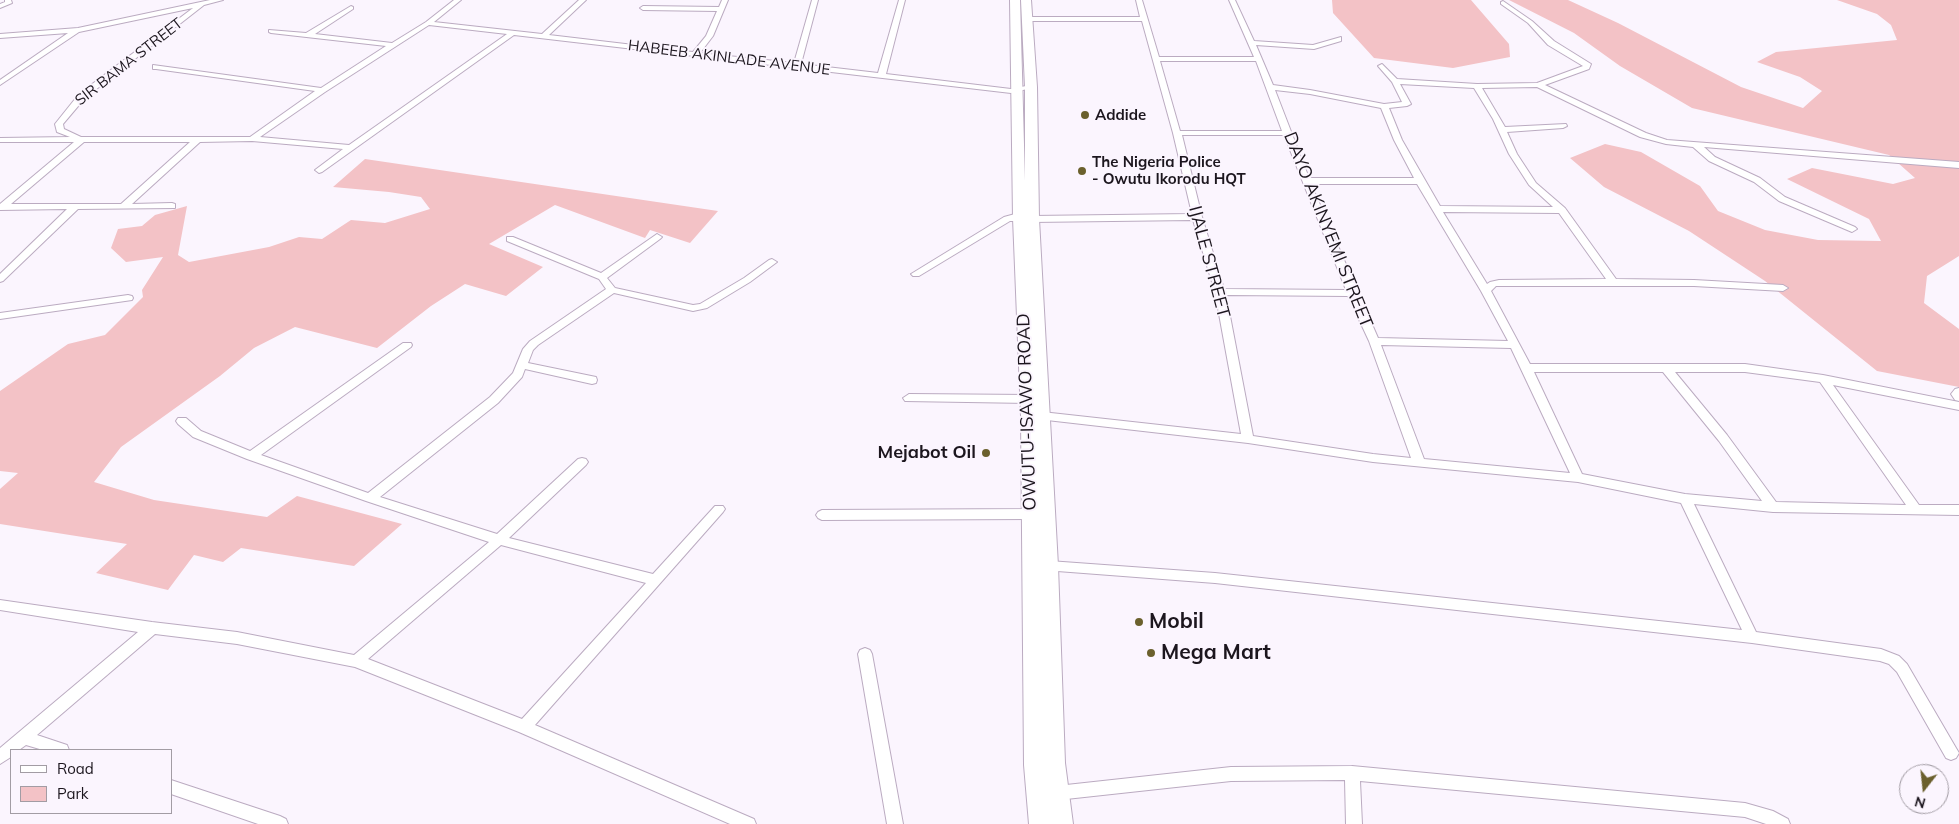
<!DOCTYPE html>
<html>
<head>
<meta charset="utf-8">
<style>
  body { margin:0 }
  #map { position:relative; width:1959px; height:824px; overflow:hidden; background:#fbf5fe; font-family:Mulish,sans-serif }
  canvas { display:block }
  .legend { position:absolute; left:10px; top:749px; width:162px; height:65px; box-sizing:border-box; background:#fbf5fe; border:1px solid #a29ca4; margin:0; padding:6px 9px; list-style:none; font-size:15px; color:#1c161e }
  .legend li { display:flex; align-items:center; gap:10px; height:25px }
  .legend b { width:25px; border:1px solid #a29ca4 }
  .north { position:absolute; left:1899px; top:764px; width:50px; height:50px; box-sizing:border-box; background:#fbf5fe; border:1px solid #a29ca4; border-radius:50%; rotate:196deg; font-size:14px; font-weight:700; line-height:20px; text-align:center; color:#1c161e }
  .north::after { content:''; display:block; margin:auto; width:18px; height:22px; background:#6b602d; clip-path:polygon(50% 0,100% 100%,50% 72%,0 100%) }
</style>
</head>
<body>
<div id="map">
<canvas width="1959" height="824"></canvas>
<ul class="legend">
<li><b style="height:6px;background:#fff"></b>Road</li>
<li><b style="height:14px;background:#f3c2c6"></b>Park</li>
</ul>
<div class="north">N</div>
</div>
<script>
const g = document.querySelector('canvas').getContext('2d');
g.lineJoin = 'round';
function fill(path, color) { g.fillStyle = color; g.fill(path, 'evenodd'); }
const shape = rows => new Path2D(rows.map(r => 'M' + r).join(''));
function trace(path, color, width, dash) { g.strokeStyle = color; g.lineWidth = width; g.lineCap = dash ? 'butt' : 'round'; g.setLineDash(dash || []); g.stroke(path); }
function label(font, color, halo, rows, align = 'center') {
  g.font = font + ' Mulish,sans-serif'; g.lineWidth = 4; g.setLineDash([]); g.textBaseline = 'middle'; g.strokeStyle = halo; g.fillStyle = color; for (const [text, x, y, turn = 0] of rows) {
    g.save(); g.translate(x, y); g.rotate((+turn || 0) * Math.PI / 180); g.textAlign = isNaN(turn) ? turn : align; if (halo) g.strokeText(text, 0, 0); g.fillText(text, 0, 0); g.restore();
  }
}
fill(shape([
  [1332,0,1471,0,1509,44,1510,57,1453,68,1374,58,1333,13],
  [1509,0,1568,0,1618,23,1741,87,1803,108,1822,91,1800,77,1757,62,1776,52,1897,40,1891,25,1877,14,1837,0,1959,0,1959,256,1927,276,1924,303,1959,329,1959,387,1877,371,1765,281,1689,231,1604,187,1570,158,1605,144,1641,152,1700,186,1718,211,1765,230,1818,240,1881,241,1869,219,1787,179,1812,168,1893,184,1915,178,1889,155,1692,108,1620,66,1574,33],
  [365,159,718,211,690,243,650,230,645,238,555,205,489,244,543,267,506,296,465,284,431,306,377,348,295,327,254,348,220,376,121,447,94,482,154,500,267,517,297,496,402,524,354,566,241,548,223,562,194,555,168,590,96,573,127,544,0,524,0,489,18,473,0,471,0,391,68,344,105,335,143,297,142,290,163,257,126,262,111,248,118,229,142,226,155,215,187,206,178,255,189,262,269,247,299,237,322,239,351,220,385,223,430,209,421,197,389,192,333,187]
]), '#f3c2c6');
const street = shape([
  [5,0,11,0,12,3,0,8,0,4,5,2,5,0],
  [210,0,223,0,204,5,85,98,63,124,64,129,81,137,250,137,315,91,156,69,153,69,153,65,321,88,386,46,271,33,269,32,269,30,306,33,351,6,353,7,353,9,315,34,392,43,426,22,454,0,461,0,434,22,542,34,579,0,586,0,549,35,693,52,706,36,717,11,643,10,640,8,643,6,719,7,722,0,728,0,713,36,700,53,794,63,812,0,818,0,801,64,878,73,899,0,905,0,886,74,1011,89,1031,85,1035,87,1011,93,514,35,322,172,319,173,315,170,343,149,252,141,200,142,132,204,172,203,175,204,175,208,78,209,3,281,0,282,0,274,67,209,0,210,0,204,74,142,0,142,0,138,70,137,57,132,55,124,79,94,193,8,79,32,0,85,0,80,68,33,0,38,0,34,78,28,210,0],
  [429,25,507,34,349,145,260,137,325,92,429,25],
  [84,142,190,142,121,204,11,204,84,142],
  [1136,0,1142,0,1159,57,1254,57,1229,0,1235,0,1254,41,1313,45,1341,37,1341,41,1314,49,1256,45,1273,85,1310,90,1384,104,1402,102,1392,82,1378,66,1382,64,1397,79,1477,84,1537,83,1583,66,1548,45,1528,23,1501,4,1501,2,1503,1,1532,21,1554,41,1591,64,1589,69,1545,85,1646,133,1667,140,1959,162,1959,168,1704,147,1715,157,1760,178,1785,197,1855,227,1857,229,1852,232,1779,201,1754,182,1709,161,1693,147,1666,144,1640,137,1537,87,1482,88,1505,127,1566,124,1567,126,1563,128,1507,132,1517,154,1536,183,1565,208,1616,279,1694,280,1783,285,1788,288,1783,291,1694,286,1496,286,1491,291,1530,364,1745,364,1823,375,1959,402,1959,410,1833,385,1919,505,1959,505,1959,515,1773,512,1694,504,1756,632,1881,649,1899,656,1907,664,1956,748,1959,753,1956,758,1951,760,1946,758,1897,672,1889,664,1880,661,1752,643,1215,583,1044,570,1043,566,1044,562,1049,561,1215,573,1742,630,1681,503,1578,482,1373,462,1248,443,1038,419,1036,416,1042,412,1241,434,1215,292,1193,220,1032,222,1027,219,1032,216,1192,214,1173,133,1142,21,1028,21,1025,19,1028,17,1140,17,1136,0],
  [1160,61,1256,61,1282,131,1180,131,1160,61],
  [1400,84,1474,88,1493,119,1509,154,1529,185,1553,207,1440,206,1402,140,1389,108,1407,106,1411,104,1400,84],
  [1275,90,1310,94,1381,108,1394,140,1414,178,1309,178,1275,90],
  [1182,135,1284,135,1346,290,1224,289,1202,217,1182,135],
  [1311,184,1417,184,1481,291,1508,341,1378,338,1311,184],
  [1443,212,1559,213,1606,279,1499,280,1490,282,1487,284,1443,212],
  [1226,295,1348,296,1369,341,1411,458,1373,454,1253,436,1226,295],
  [1381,345,1511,348,1570,473,1424,459,1381,345],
  [1534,372,1663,372,1719,441,1762,501,1685,494,1582,474,1534,372],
  [1675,372,1745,372,1820,382,1906,505,1776,502,1727,435,1675,372],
  [1015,214,1025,218,1020,221,1010,221,919,276,913,276,911,274,1004,217,1015,214],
  [657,234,662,237,660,239,607,278,615,288,693,305,700,304,744,278,769,260,772,259,777,262,750,282,707,308,693,311,614,293,538,345,533,350,528,363,596,377,597,380,596,383,592,384,525,369,522,377,498,403,380,497,497,534,578,459,582,458,586,459,588,462,586,465,509,538,653,574,715,506,723,506,725,509,723,512,535,725,754,819,756,824,730,824,519,732,355,667,237,644,155,634,37,735,67,745,69,750,43,750,26,745,19,750,11,750,11,757,0,764,0,748,138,632,0,610,0,600,152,622,237,632,354,655,489,542,366,501,247,459,193,437,178,424,176,421,178,418,186,418,201,431,250,451,403,343,411,343,412,345,411,347,261,455,368,493,490,397,513,373,523,349,530,341,606,289,599,279,507,241,507,237,513,237,601,273,657,234],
  [501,545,646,583,522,719,368,659,501,545],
  [128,295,132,296,133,298,132,300,0,319,0,313,128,295],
  [1959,388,1959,401,1955,400,1951,394,1955,389,1959,388],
  [909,394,1029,395,1035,399,1029,403,905,401,903,398,909,394],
  [1030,509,1034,511,1036,514,1034,517,1030,519,822,520,818,518,816,515,818,512,822,510,1030,509],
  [865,648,870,650,872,654,903,824,887,824,858,654,860,650,865,648],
  [1352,766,1745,803,1773,811,1788,819,1790,824,1766,824,1745,817,1360,781,1362,824,1346,824,1345,780,1231,781,1057,800,1052,798,1049,793,1052,788,1057,786,1231,767,1352,766],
  [171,780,280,816,286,819,288,824,258,824,171,794,171,780]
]);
const secondary = shape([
  [1010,0,1020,0,1025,181,1025,87,1021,0,1031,0,1037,87,1039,219,1058,566,1065,763,1073,824,1029,824,1024,765,1021,416,1013,218,1010,0]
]);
trace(street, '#bbabc1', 2);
trace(secondary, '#bbabc1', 2);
fill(street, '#fff');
fill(secondary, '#fff');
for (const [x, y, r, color] of [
  [1085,115,5,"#6b602d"],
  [1082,171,5,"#6b602d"],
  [986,453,5,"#6b602d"],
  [1139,622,5,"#6b602d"],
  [1151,653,5,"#6b602d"]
]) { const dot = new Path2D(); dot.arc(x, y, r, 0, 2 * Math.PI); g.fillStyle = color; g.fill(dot); trace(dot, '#fbf5fe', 2); }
label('15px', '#1c161e', '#fbf5fe', [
  ["HABEEB AKINLADE AVENUE",729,58,7],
  ["SIR BAMA STREET",129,62,-38]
]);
label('bold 15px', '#1c161e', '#fbf5fe', [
  ["Addide",1095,115],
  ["The Nigeria Police",1092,162],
  ["- Owutu Ikorodu HQT",1092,179]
], 'left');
label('18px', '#1c161e', '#fbf5fe', [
  ["DAYO AKINYEMI STREET",1328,230,68],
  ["IJALE STREET",1209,262,75],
  ["OWUTU-ISAWO ROAD",1027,412,-92]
]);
label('bold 18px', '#1c161e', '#fbf5fe', [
  ["Mejabot Oil",976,453]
], 'right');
label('bold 21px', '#1c161e', '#fbf5fe', [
  ["Mobil",1149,622],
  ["Mega Mart",1161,653]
], 'left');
</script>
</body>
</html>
